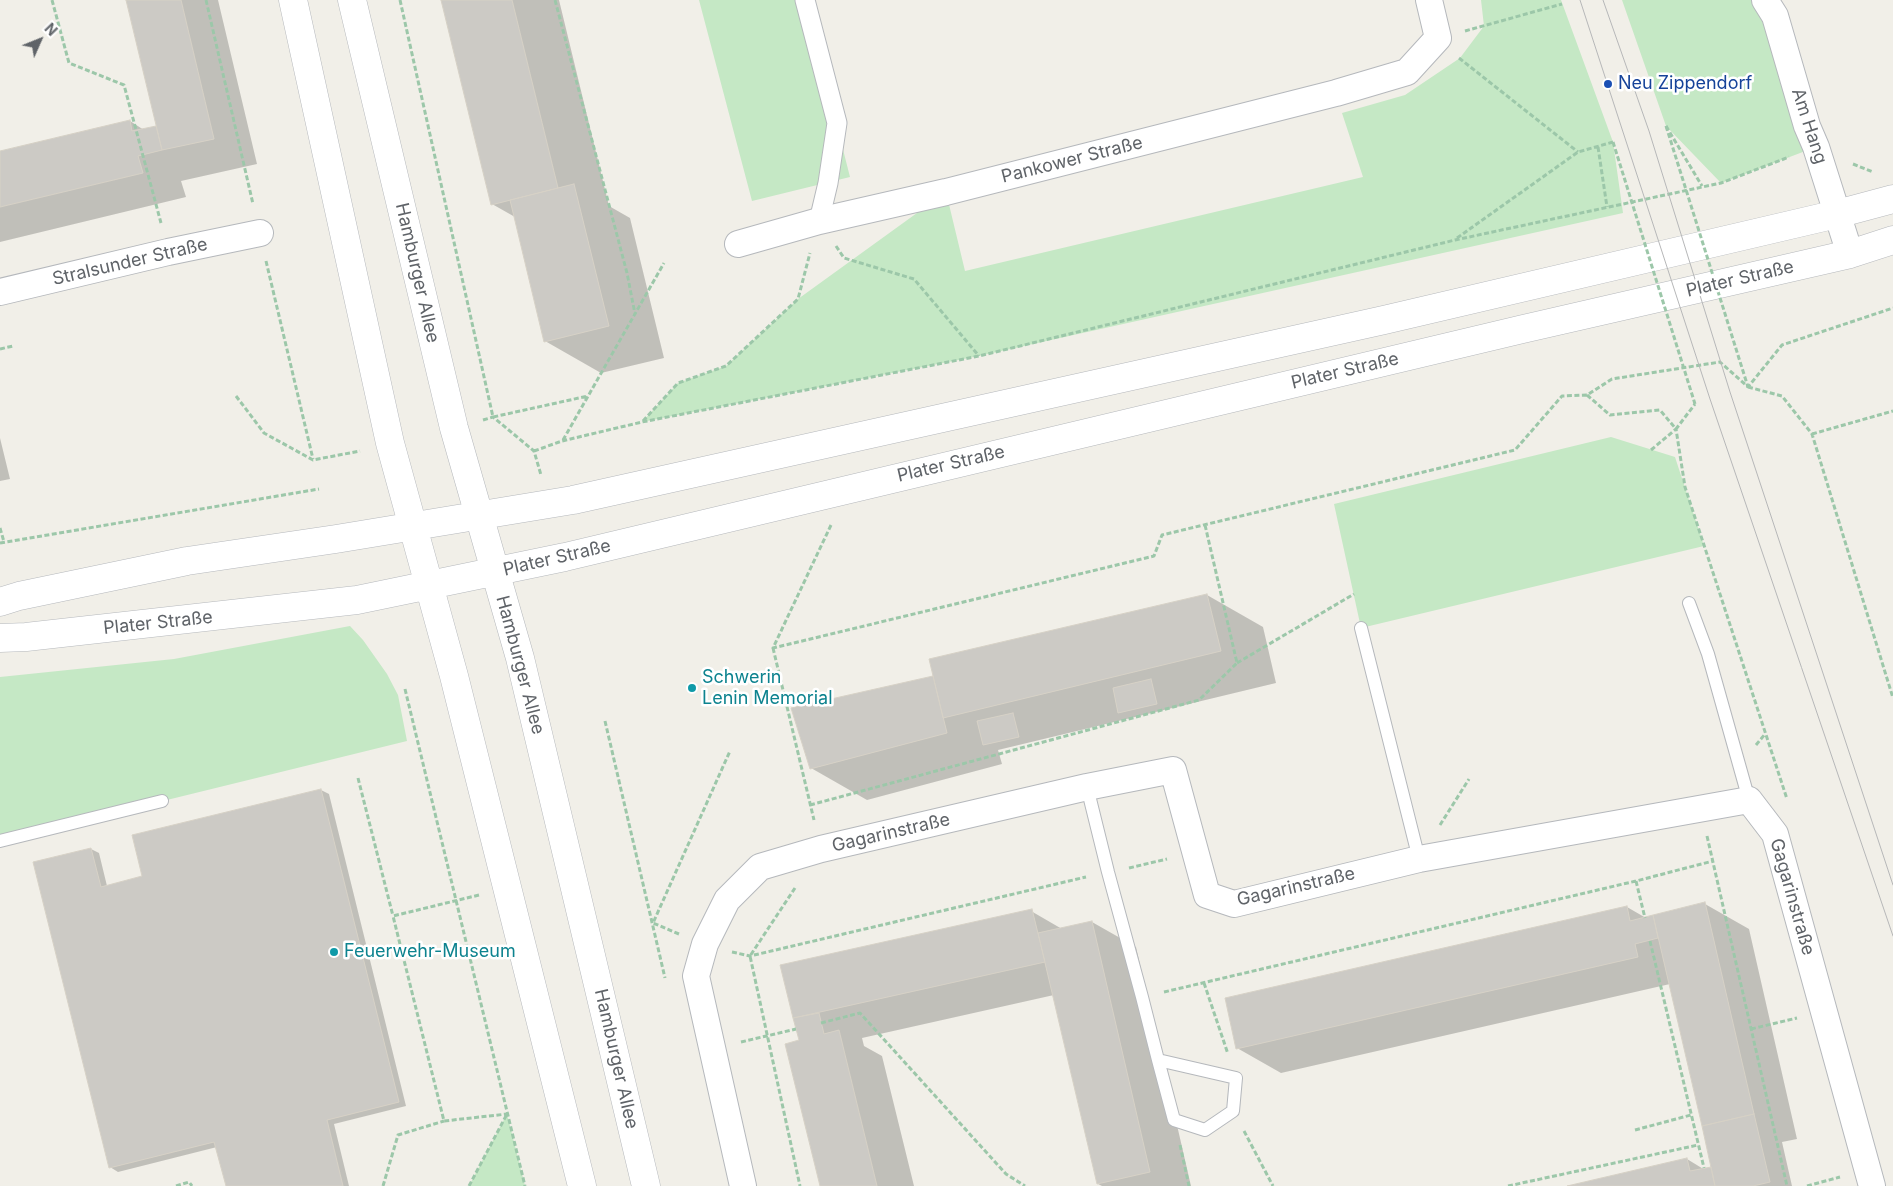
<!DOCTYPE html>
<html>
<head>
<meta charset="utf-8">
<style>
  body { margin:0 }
  #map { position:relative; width:1893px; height:1186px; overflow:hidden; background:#f1efe8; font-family:Inter,sans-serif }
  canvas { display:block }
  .north { position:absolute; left:15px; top:15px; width:50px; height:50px; -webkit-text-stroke:4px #fff; paint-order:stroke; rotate:46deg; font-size:14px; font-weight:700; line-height:20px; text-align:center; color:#5f6368 }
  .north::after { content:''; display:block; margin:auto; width:18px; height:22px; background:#5f6368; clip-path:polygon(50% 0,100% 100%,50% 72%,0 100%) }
</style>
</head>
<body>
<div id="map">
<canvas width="1893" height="1186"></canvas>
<div class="north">N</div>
</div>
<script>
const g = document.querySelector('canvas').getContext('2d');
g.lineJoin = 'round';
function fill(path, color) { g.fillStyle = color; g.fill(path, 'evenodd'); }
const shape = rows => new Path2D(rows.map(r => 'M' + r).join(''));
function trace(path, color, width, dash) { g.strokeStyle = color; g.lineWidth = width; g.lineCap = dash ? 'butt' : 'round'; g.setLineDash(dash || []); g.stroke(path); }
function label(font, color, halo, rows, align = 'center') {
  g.font = font + ' Inter,sans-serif'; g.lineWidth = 5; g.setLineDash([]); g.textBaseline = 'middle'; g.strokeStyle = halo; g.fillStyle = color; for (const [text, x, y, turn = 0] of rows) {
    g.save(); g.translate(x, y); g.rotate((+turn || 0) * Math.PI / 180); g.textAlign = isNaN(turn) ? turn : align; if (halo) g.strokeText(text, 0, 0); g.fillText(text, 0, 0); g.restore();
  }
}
fill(shape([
  [699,0,805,0,850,177,752,201],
  [1481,0,1561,0,1613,142,1623,213,979,356,642,422,678,383,726,366,798,299,946,192,965,271,1363,177,1342,113,1405,95,1460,58,1484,26],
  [1622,0,1765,0,1816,147,1721,183,1666,126],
  [1611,437,1675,457,1704,546,1361,628,1334,504],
  [350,626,363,640,387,674,398,695,407,741,0,841,0,677,174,659],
  [507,1114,525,1186,469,1186]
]), '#c5e8c5');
fill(shape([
  [127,0,218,0,257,164,181,181,186,197,0,242,0,152,130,121,144,130,158,127],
  [442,0,559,0,609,206,630,218,664,358,601,373,545,341,515,217,492,204],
  [0,438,10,479,0,481],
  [1207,595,1263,627,1276,683,998,750,1002,764,867,800,811,768,793,709,934,677],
  [321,790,329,794,406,1106,334,1124,349,1186,227,1186,217,1147,118,1172,110,1167,91,849,99,853,107,886,144,877,133,836],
  [1705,904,1749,929,1797,1139,1782,1142,1792,1186,1572,1186,1687,1159,1705,1170,1713,1170,1670,984,1281,1073,1237,1048,1627,907,1646,918],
  [1031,911,1062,929,1092,922,1136,947,1191,1186,1102,1186,1098,1184,1054,995,862,1038,864,1046,882,1056,914,1186,821,1186,800,1041,781,966]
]), '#0003');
const building = shape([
  [126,0,181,0,214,139,162,150,126,0],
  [441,0,512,0,558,188,491,205,441,0],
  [130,120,132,131,156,126,162,150,138,156,143,173,0,207,0,151,130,120],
  [574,184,609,326,544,342,510,200,574,184],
  [1207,594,1221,651,943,718,929,659,1207,594],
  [933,676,947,733,810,769,791,708,933,676],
  [1151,679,1157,704,1118,713,1113,688,1151,679],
  [1013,713,1019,737,983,745,977,721,1013,713],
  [321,789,399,1102,327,1120,343,1186,226,1186,214,1142,109,1168,33,862,91,848,101,887,142,876,132,835,321,789],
  [1705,902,1754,1114,1702,1126,1653,915,1705,902],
  [1627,906,1630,921,1653,915,1658,938,1635,944,1638,957,1236,1049,1225,998,1627,906],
  [1032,909,1045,962,793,1018,780,965,1032,909],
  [1092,921,1150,1172,1097,1184,1038,933,1092,921],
  [819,1013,824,1034,839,1030,877,1186,820,1186,785,1044,799,1040,793,1018,819,1013],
  [1754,1114,1770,1182,1753,1186,1715,1186,1702,1126,1754,1114],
  [1687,1158,1690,1171,1711,1167,1715,1186,1567,1186,1687,1158]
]);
fill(building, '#cccac5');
trace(building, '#d6d1c6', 1);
const service = shape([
  [1689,603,1708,654,1749,800],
  [1361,628,1419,859],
  [1087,787,1108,872,1142,997,1158,1060,1174,1120,1205,1130,1233,1111,1236,1078,1158,1060],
  [0,841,162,801]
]);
const pedestrian = shape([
  [805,0,837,123,828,183,819,221]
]);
const minor = shape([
  [1765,0,1775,16,1807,126,1816,147,1850,254],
  [738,244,819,221,946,192,1336,93,1407,72,1438,38,1429,0],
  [0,292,168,252,260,233],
  [743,1186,696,976,705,944,727,900,760,867,821,849,1087,787,1173,770,1207,895,1234,904,1419,859,1749,800,1775,834,1872,1186]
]);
const tertiary = shape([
  [293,0,390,443,454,676,582,1186],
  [352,0,454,428,520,658,646,1186],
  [0,602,19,596,187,561,336,539,573,500,1384,320,1837,214,1893,199],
  [0,638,26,637,357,600,565,557,1523,329,1850,254,1893,240]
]);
trace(service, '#b5b8bc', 14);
trace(pedestrian, '#b5b8bc', 21);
trace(minor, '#b5b8bc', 28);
trace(tertiary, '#b5b8bc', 29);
trace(shape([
  [52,0,69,63,124,85,161,223],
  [206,0,253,204],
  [400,0,493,417,588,396],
  [555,0,627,273,635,314],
  [1465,31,1562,4],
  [1459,58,1578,152],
  [1666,126,1702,186],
  [1598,147,1607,207],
  [1853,164,1873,172],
  [1457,238,1578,152,1613,142],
  [836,246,844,258,914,279,979,356],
  [266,261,313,459],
  [0,349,13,346],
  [1748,387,1782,396,1812,434,1893,698],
  [1587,395,1610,415,1660,410,1676,429,1695,404],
  [236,396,264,433,313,460,360,451],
  [483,420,493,417,534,451,541,475],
  [643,421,678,383,726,366,798,299,810,253],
  [1812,434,1893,411],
  [563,440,664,263],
  [1651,450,1676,429,1685,487,1787,799],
  [534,451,562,441,642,422,979,356,1455,240,1721,183,1789,157],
  [831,525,773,648,1154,556,1162,535,1515,450,1562,396,1587,395,1612,379,1720,362,1748,387,1782,345,1893,308],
  [0,528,4,542],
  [0,543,319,489],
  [773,648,814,820],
  [1237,663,1354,594],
  [405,689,525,1186],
  [605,721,665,978],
  [1756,745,1765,734],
  [358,778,393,916],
  [810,805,1199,700,1237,663,1205,525],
  [1440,825,1469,779],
  [1707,836,1787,1186],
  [1129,868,1167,859],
  [1636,881,1645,918],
  [795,888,750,956,800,1186],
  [479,895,393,916,444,1121,507,1114],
  [679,934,653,923,730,751],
  [1650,941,1704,1168],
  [732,952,750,956,1086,877],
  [1204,983,1228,1054],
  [1164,992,1636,881,1713,861],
  [821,1023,860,1013,1006,1174,1025,1186],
  [1751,1029,1797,1018],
  [741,1042,796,1029],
  [1635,1130,1691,1115],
  [1244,1131,1273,1186],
  [1180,1145,1189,1186],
  [176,1186,189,1182,192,1186],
  [383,1186,398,1135,444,1121],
  [469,1186,507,1114],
  [1508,1186,1698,1145],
  [1807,1186,1840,1177]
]), '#9cc7a9', 3, [5, 2.5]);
trace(service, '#fff', 12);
trace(pedestrian, '#fff', 19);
trace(minor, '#fff', 26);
trace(tertiary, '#fff', 28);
trace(shape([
  [1580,0,1710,399,1893,936],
  [1603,0,1649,131,1730,392,1893,885]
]), '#b6b7b8', 1);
trace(shape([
  [1666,126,1748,387],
  [1613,142,1695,404]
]), '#9cc7a9', 3, [5, 2.5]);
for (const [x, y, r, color] of [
  [1608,84,5,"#1a4fb4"],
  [692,688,5,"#0f9aa8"],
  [334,952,5,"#0f9aa8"]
]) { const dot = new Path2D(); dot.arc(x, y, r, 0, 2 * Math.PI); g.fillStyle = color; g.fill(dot); trace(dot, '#fff', 2); }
label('18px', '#164399', '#fff', [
  ["Neu Zippendorf",1618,84]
], 'left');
label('18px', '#5f6368', '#fff', [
  ["Am Hang",1809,126,72],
  ["Pankower Straße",1072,160,-14],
  ["Stralsunder Straße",130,262,-13],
  ["Hamburger Allee",417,273,77],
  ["Plater Straße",1740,279,-13],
  ["Plater Straße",1345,371,-13],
  ["Plater Straße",951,464,-13],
  ["Plater Straße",557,558,-13],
  ["Plater Straße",158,623,-6],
  ["Hamburger Allee",520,665,75],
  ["Gagarinstraße",891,833,-13],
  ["Gagarinstraße",1296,887,-13],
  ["Gagarinstraße",1792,897,74],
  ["Hamburger Allee",616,1059,77]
]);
label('18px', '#0d838f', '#fff', [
  ["Schwerin",702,678],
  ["Lenin Memorial",702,699],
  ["Feuerwehr-Museum",344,952]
], 'left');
</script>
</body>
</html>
